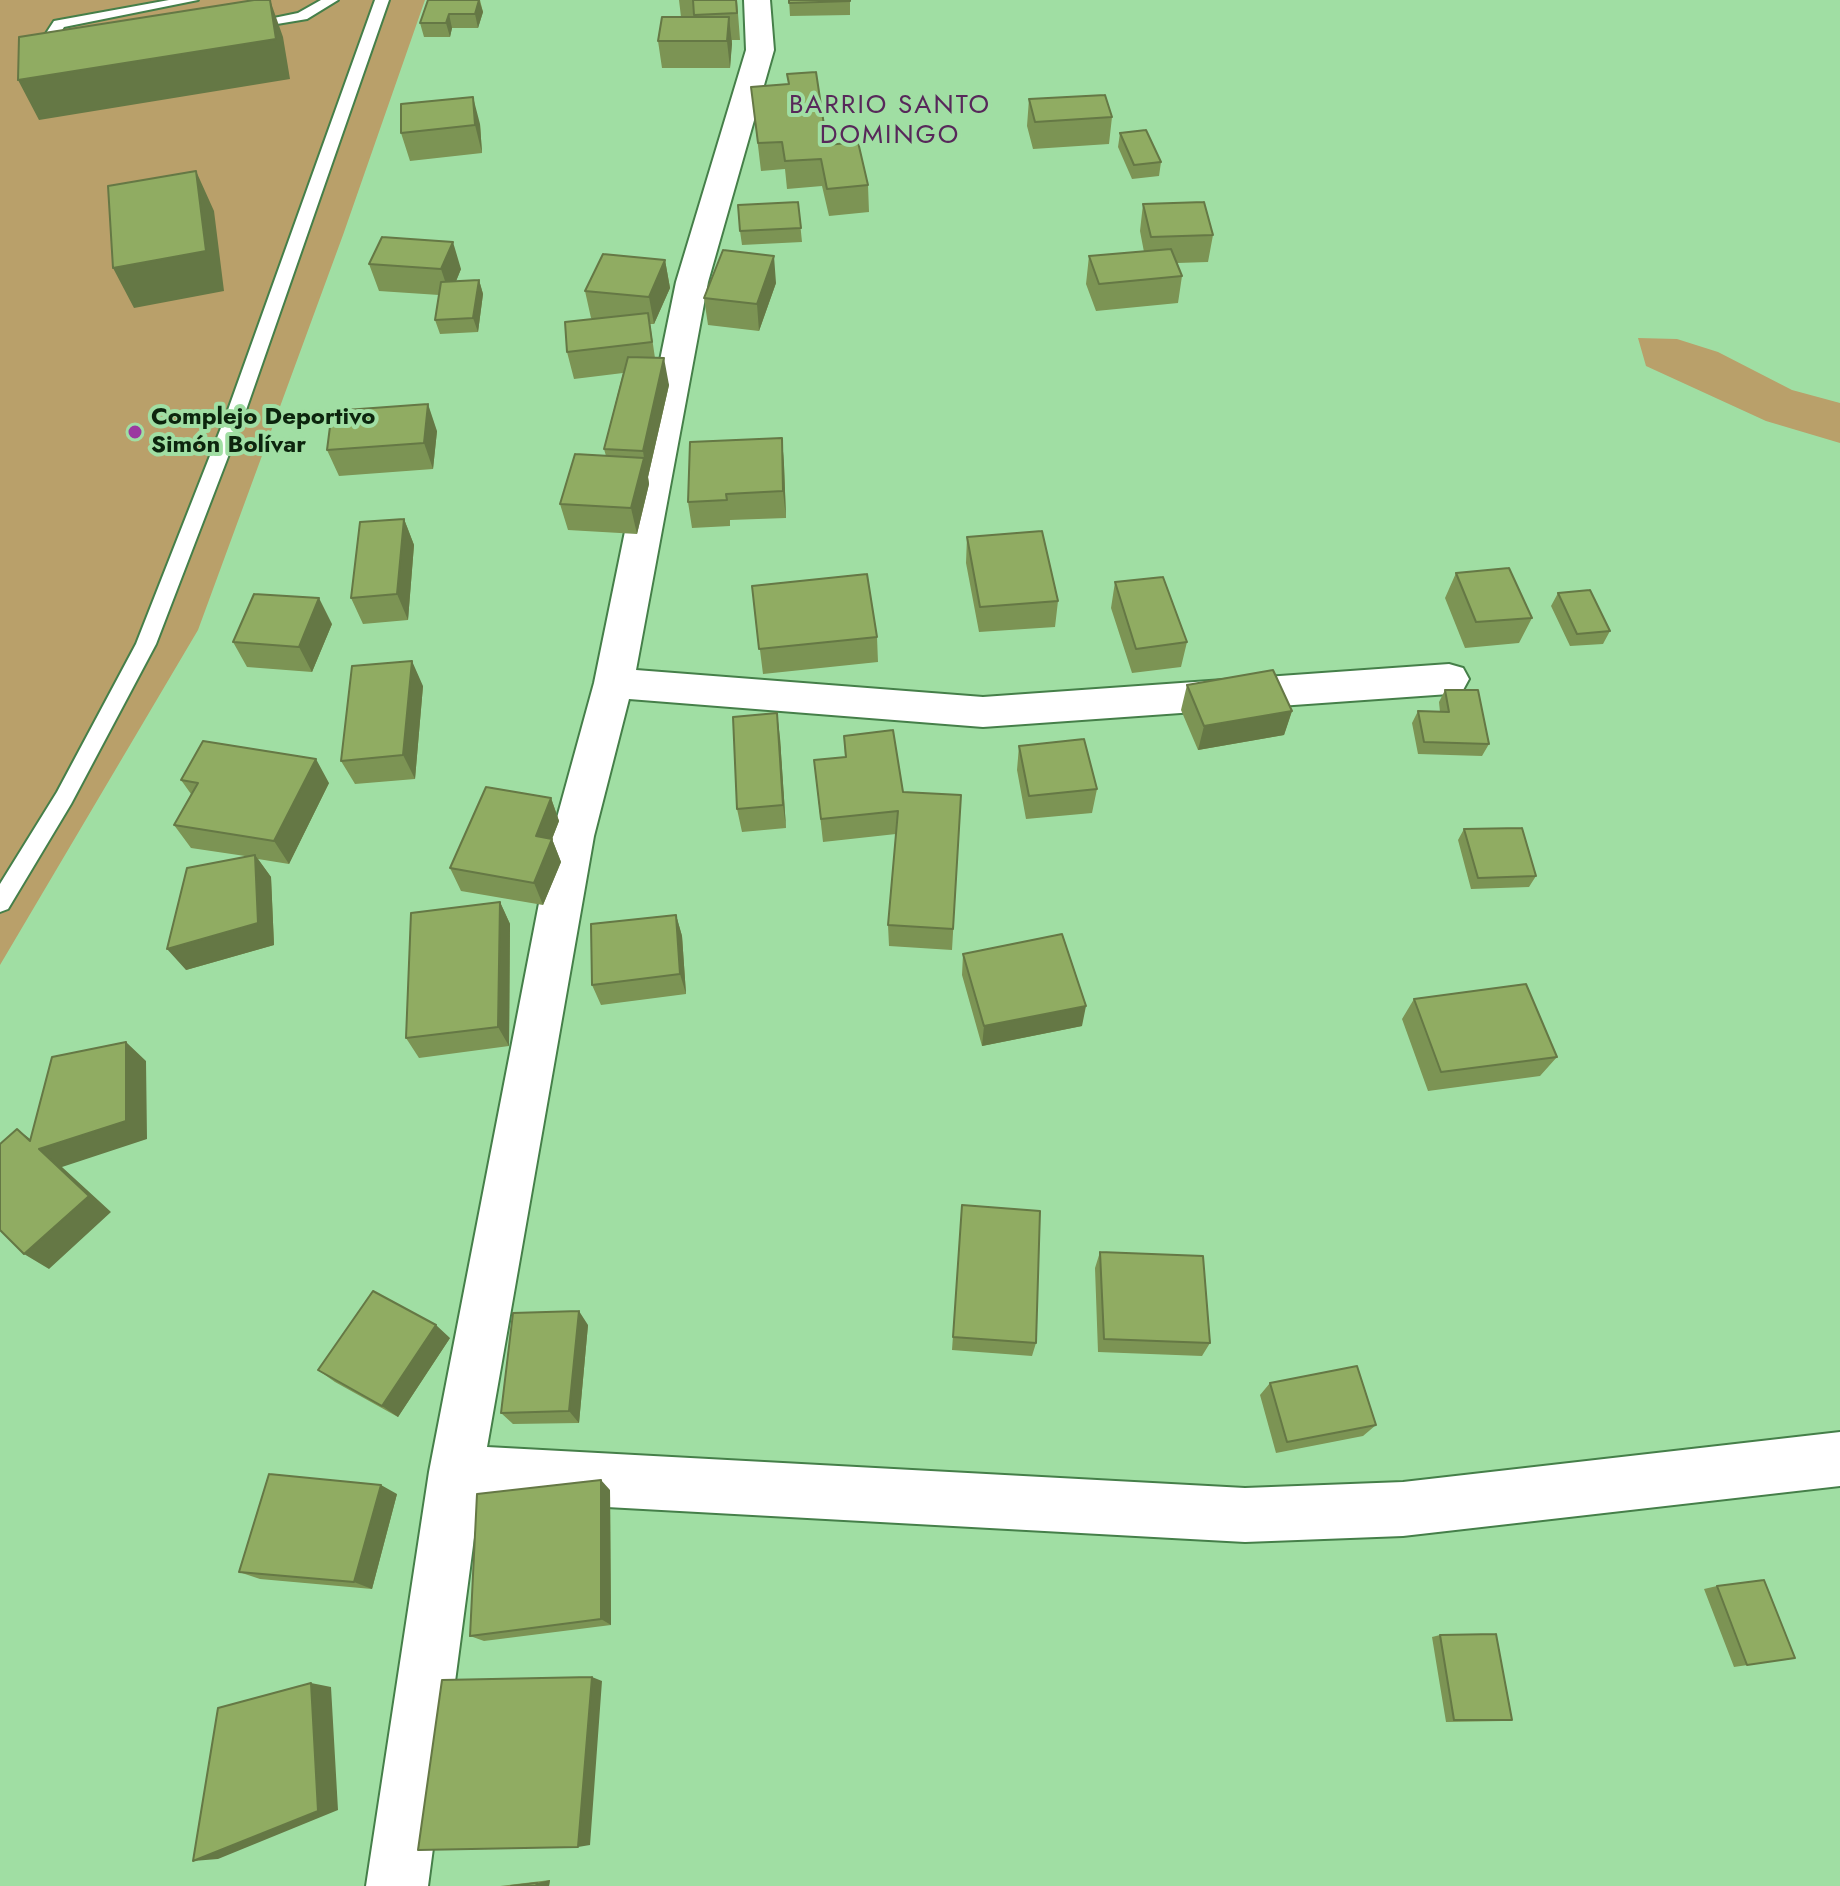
<!DOCTYPE html>
<html>
<head>
<meta charset="utf-8">
<style>
  body { margin:0 }
  canvas { display:block; background:#a0dea3 }
</style>
</head>
<body>
<canvas width="1840" height="1886"></canvas>
<script>
const g = document.querySelector('canvas').getContext('2d');
g.lineJoin = 'round';
function fill(path, color) { g.fillStyle = color; g.fill(path, 'evenodd'); }
const shape = rows => new Path2D(rows.map(r => 'M' + r).join(''));
function trace(path, color, width, dash) { g.strokeStyle = color; g.lineWidth = width; g.lineCap = dash ? 'butt' : 'round'; g.setLineDash(dash || []); g.stroke(path); }
function label(font, color, halo, rows, align = 'center') {
  g.font = font + ' Jost,sans-serif'; g.lineWidth = 8; g.setLineDash([]); g.textBaseline = 'middle'; g.strokeStyle = halo; g.fillStyle = color; for (const [text, x, y, turn = 0] of rows) {
    g.save(); g.translate(x, y); g.rotate((+turn || 0) * Math.PI / 180); g.textAlign = isNaN(turn) ? turn : align; if (halo) g.strokeText(text, 0, 0); g.fillText(text, 0, 0); g.restore();
  }
}
fill(shape([
  [0,0,425,0,343,235,198,630,0,965],
  [1638,338,1677,339,1718,352,1792,390,1840,403,1840,443,1766,421,1646,366]
]), '#b9a06a');
const service = shape([
  [169,0,198,0,64,27,54,43,64,49,64,55,54,55,39,44,54,21,169,0],
  [321,0,338,0,307,19,247,29,240,25,298,13,321,0],
  [375,0,389,0,246,410,156,644,71,804,8,909,0,912,0,884,57,792,136,644,228,410,375,0]
]);
const minor = shape([
  [744,0,770,0,774,50,708,282,636,670,983,697,1449,664,1463,668,1469,679,1463,690,1449,694,983,727,629,699,594,836,487,1447,1245,1488,1403,1482,1840,1432,1840,1486,1403,1536,1245,1542,479,1500,428,1886,366,1886,429,1472,552,836,594,683,676,282,746,50,744,0]
]);
trace(service, '#457f49', 4);
trace(minor, '#457f49', 4);
fill(service, '#fff');
fill(minor, '#fff');
fill(shape([
  [428,0,480,0,483,12,478,28,452,28,450,37,424,37,420,23],
  [679,0,737,0,740,40,732,40,730,68,662,68,658,41,681,17],
  [789,0,850,0,850,15,790,16],
  [751,87,827,145,868,185,869,212,829,216,822,186,787,189,785,169,761,171],
  [1029,99,1112,117,1109,144,1033,149,1027,126],
  [480,124,482,153,410,161,401,133],
  [1120,133,1161,162,1159,176,1132,179,1118,147],
  [798,202,802,242,742,245,740,231],
  [1143,204,1213,235,1208,262,1177,263,1182,276,1178,303,1096,311,1086,284,1089,256,1144,252,1140,231],
  [665,260,670,288,654,324,650,324,655,358,669,385,648,477,649,484,637,534,568,530,560,504,606,456,604,449,623,373,574,379,567,352,597,318,591,318,585,291],
  [369,264,461,269,456,281,479,280,483,294,478,332,440,334,435,320,439,295,379,291],
  [776,283,759,331,708,325,704,298],
  [437,431,433,469,339,476,327,450],
  [782,438,784,465,786,518,730,520,730,526,692,528,688,502],
  [404,519,414,545,408,620,363,624,351,598],
  [967,537,1058,601,1055,627,979,632,966,563],
  [1456,573,1532,618,1519,643,1465,648,1445,598],
  [1115,582,1187,642,1181,667,1132,673,1111,608],
  [752,586,877,637,878,662,763,674],
  [1558,593,1610,631,1603,644,1570,646,1551,606],
  [332,624,312,672,247,667,233,642],
  [1187,685,1292,711,1284,735,1198,750,1181,710],
  [423,686,415,779,355,784,341,761],
  [1445,690,1489,744,1482,756,1418,754,1412,723,1418,711,1440,712,1439,702],
  [844,736,903,792,961,795,952,950,889,946,888,925,896,834,823,842,814,760,845,757],
  [780,738,786,828,742,832,737,809],
  [1019,746,1097,789,1092,813,1026,819,1017,770],
  [181,780,329,783,289,864,258,859,271,877,274,945,186,970,245,856,191,848,174,825,191,794],
  [551,798,559,821,552,839,561,862,543,905,461,891,450,868],
  [1464,829,1536,876,1529,887,1471,889,1458,840],
  [500,902,510,924,509,1046,419,1058,406,1038],
  [676,915,682,936,686,994,601,1005,592,985],
  [963,954,1082,1026,982,1046,962,975],
  [1414,999,1557,1057,1540,1076,1428,1091,1402,1019],
  [962,1205,1036,1343,1032,1356,952,1350],
  [1100,1252,1210,1343,1202,1356,1098,1352,1095,1268],
  [588,1325,579,1423,513,1424,501,1413],
  [450,1338,398,1417,335,1382,318,1370],
  [1270,1383,1376,1425,1363,1436,1276,1453,1260,1395],
  [610,1490,611,1625,484,1641,470,1636],
  [397,1494,372,1589,260,1579,239,1572],
  [1717,1586,1795,1658,1734,1667,1704,1589],
  [1440,1635,1512,1720,1502,1721,1446,1722,1432,1637],
  [550,1880,549,1886,500,1886]
]), '#7c9454');
fill(shape([
  [270,0,283,37,290,79,39,120,18,80],
  [479,0,483,12,478,28,475,14],
  [449,14,452,28,450,37,446,23],
  [729,17,732,44,730,68,727,41],
  [473,97,480,124,482,153,475,125],
  [196,171,214,211,224,291,134,308,113,268],
  [453,242,461,269,450,296,441,269],
  [774,256,776,283,759,331,757,304],
  [665,260,670,288,654,324,649,297],
  [479,280,483,294,478,332,473,318],
  [664,358,669,385,648,477,649,484,637,534,631,508,644,458,643,451],
  [428,404,437,431,433,469,424,443],
  [782,438,784,465,786,518,783,491],
  [404,519,414,545,408,620,397,594],
  [319,598,332,624,312,672,299,647],
  [412,661,423,686,415,779,403,755],
  [1292,711,1284,735,1198,750,1204,726],
  [777,713,780,738,786,828,783,805],
  [316,759,329,783,289,864,274,841],
  [551,798,559,821,550,844,552,839,561,862,543,905,534,883,536,836],
  [255,855,271,877,274,945,186,970,167,949],
  [500,902,510,924,509,1046,498,1027],
  [676,915,682,936,686,994,680,974],
  [1086,1006,1082,1026,982,1046,984,1026],
  [126,1042,146,1061,147,1139,62,1167,111,1212,49,1269,24,1254,30,1141,17,1129,42,1148],
  [579,1311,588,1325,579,1423,569,1411],
  [436,1325,450,1338,398,1417,382,1406],
  [601,1480,610,1490,611,1625,601,1619],
  [381,1485,397,1494,372,1589,354,1582],
  [592,1677,602,1681,590,1845,578,1847],
  [311,1683,331,1687,338,1810,218,1859,193,1861],
  [550,1880,549,1886,536,1886,537,1883]
]), '#657845');
const building = shape([
  [254,0,270,0,276,39,18,80,19,37,254,0],
  [428,0,479,0,475,14,449,14,446,23,420,23,428,0],
  [693,0,736,0,737,13,694,15,693,0],
  [789,0,850,0,850,1,789,3,789,0],
  [662,17,729,17,727,41,658,41,662,17],
  [816,72,827,145,858,142,868,185,827,189,821,159,785,161,782,142,758,143,751,87,789,84,787,74,816,72],
  [1105,95,1112,117,1035,122,1029,99,1105,95],
  [473,97,475,125,401,133,401,104,473,97],
  [1146,130,1161,162,1134,165,1120,133,1146,130],
  [196,171,206,251,113,268,108,186,196,171],
  [798,202,801,228,740,231,738,205,798,202],
  [1204,202,1213,235,1151,237,1143,204,1204,202],
  [382,237,453,242,441,269,369,264,382,237],
  [1171,249,1182,276,1099,284,1089,256,1171,249],
  [723,250,774,256,757,304,704,298,723,250],
  [603,254,665,260,649,297,585,291,603,254],
  [479,280,473,318,435,320,441,282,479,280],
  [648,313,652,342,567,352,565,322,648,313],
  [628,357,664,358,643,451,604,449,628,357],
  [428,404,424,443,327,450,332,411,428,404],
  [782,438,783,491,726,494,727,500,688,502,690,442,782,438],
  [575,454,644,458,631,508,560,504,575,454],
  [404,519,397,594,351,598,360,522,404,519],
  [1042,531,1058,601,980,607,967,537,1042,531],
  [1509,568,1532,618,1476,622,1456,573,1509,568],
  [867,574,877,637,759,649,752,586,867,574],
  [1163,577,1187,642,1136,649,1115,582,1163,577],
  [1590,590,1610,631,1577,634,1558,593,1590,590],
  [254,594,319,598,299,647,233,642,254,594],
  [412,661,403,755,341,761,352,666,412,661],
  [1273,670,1292,711,1204,726,1187,685,1273,670],
  [1445,690,1478,690,1489,744,1424,742,1418,711,1449,712,1445,690],
  [777,713,783,805,737,809,733,717,777,713],
  [893,730,903,792,961,795,953,929,888,925,898,811,821,819,814,760,846,757,844,736,893,730],
  [1084,739,1097,789,1029,796,1019,746,1084,739],
  [203,741,316,759,274,841,174,825,198,783,181,780,203,741],
  [486,787,551,798,536,836,552,839,534,883,450,868,486,787],
  [1522,828,1536,876,1478,878,1464,829,1522,828],
  [255,855,258,923,167,949,187,868,255,855],
  [500,902,498,1027,406,1038,411,913,500,902],
  [676,915,680,974,592,985,591,924,676,915],
  [1062,934,1086,1006,984,1026,963,954,1062,934],
  [1526,984,1557,1057,1441,1072,1414,999,1526,984],
  [126,1042,126,1121,39,1149,89,1196,24,1254,0,1230,0,1144,17,1129,30,1141,52,1057,126,1042],
  [962,1205,1040,1211,1036,1343,953,1337,962,1205],
  [1100,1252,1203,1256,1210,1343,1104,1339,1100,1252],
  [373,1291,436,1325,382,1406,318,1370,373,1291],
  [579,1311,569,1411,501,1413,513,1313,579,1311],
  [1357,1366,1376,1425,1287,1442,1270,1383,1357,1366],
  [269,1474,381,1485,354,1582,239,1572,269,1474],
  [601,1480,601,1619,470,1636,477,1494,601,1480],
  [1764,1580,1795,1658,1747,1665,1717,1586,1764,1580],
  [1496,1634,1512,1720,1454,1720,1440,1635,1496,1634],
  [592,1677,578,1847,418,1850,442,1680,592,1677],
  [311,1683,318,1811,193,1861,218,1708,311,1683],
  [537,1883,536,1886,511,1886,537,1883]
]);
fill(building, '#90ac62');
trace(building, '#657845', 2);
for (const [x, y, r, color] of [
  [135,432,8,"#9b39a0"]
]) { const dot = new Path2D(); dot.arc(x, y, r, 0, 2 * Math.PI); g.fillStyle = color; g.fill(dot); trace(dot, '#a0dea3', 3); }
label('bold 24px', '#0c250e', '#a0dea3', [
  ["Complejo Deportivo",151,418],
  ["Simón Bolívar",151,446]
], 'left');
g.letterSpacing = '2px';
label('26px', '#57285a', '#a0dea3', [
  ["BARRIO SANTO",890,107],
  ["DOMINGO",890,137]
]);
g.letterSpacing = '0px';
</script>
</body>
</html>
